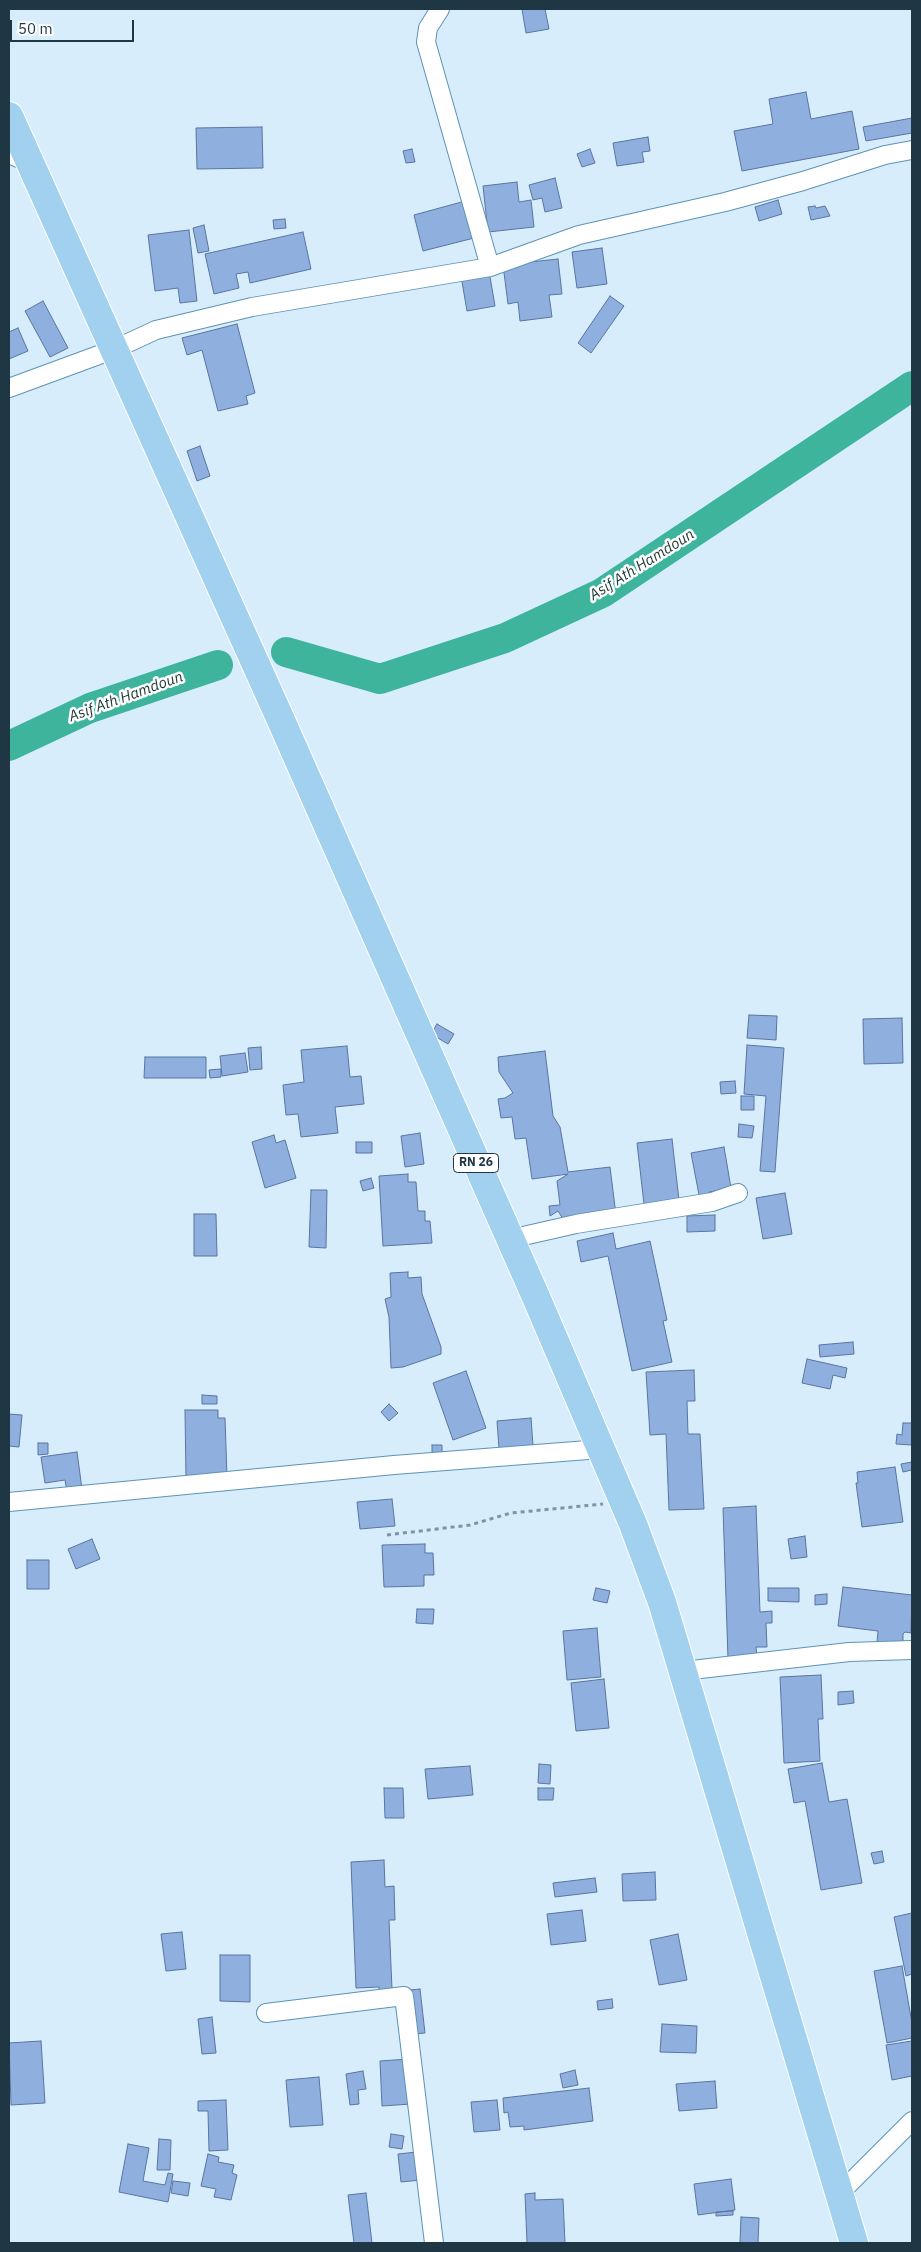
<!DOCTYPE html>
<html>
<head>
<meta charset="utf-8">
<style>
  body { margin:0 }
  #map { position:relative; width:921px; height:2252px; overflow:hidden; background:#d7edfc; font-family:"IBM Plex Sans",sans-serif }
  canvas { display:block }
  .frame { position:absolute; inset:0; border:10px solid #1f3644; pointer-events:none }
  .scale { position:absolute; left:10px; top:20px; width:124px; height:22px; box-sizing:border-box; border:2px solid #1f3644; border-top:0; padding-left:6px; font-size:15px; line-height:18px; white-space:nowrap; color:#1f3644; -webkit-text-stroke:4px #fff; paint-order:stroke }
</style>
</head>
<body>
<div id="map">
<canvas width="921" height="2252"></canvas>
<div class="frame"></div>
<div class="scale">50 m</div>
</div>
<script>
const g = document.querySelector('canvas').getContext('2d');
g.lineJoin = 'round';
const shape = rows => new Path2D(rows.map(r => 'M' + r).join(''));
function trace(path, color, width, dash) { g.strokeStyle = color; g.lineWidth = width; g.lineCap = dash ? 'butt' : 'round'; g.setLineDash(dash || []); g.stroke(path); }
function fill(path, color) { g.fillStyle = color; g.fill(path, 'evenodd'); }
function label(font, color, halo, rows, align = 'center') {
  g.font = font + ' "IBM Plex Sans",sans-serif'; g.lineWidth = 5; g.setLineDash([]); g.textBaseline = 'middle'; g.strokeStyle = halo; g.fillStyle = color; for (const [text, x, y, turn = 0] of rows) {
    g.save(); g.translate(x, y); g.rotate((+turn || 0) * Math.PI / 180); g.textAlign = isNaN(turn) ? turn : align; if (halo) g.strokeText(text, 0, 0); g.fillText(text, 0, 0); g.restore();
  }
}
trace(shape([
  [286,652,380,679,505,638,602,593,912,386],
  [9,746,90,708,218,665]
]), '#3fb49d', 30);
const building = shape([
  [522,9,545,9,549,29,526,33,522,9],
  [806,92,811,119,852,111,859,149,742,171,734,131,773,124,769,99,806,92],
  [912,118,912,133,866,141,863,127,912,118],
  [262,127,263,168,197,169,196,128,262,127],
  [648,137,650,151,642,152,644,162,617,166,613,143,648,137],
  [412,149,415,162,406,163,403,151,412,149],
  [590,149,595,163,582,167,577,154,590,149],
  [555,178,562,208,545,212,542,198,533,200,529,185,555,178],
  [517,182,519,202,531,200,534,227,488,232,483,186,517,182],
  [469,200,478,237,423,251,414,215,469,200],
  [778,200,782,214,759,221,755,207,778,200],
  [815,206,816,208,825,206,830,216,811,220,808,207,815,206],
  [285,219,286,228,274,229,273,220,285,219],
  [204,225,209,251,198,253,193,228,204,225],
  [189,230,197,301,180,303,178,288,155,291,148,235,189,230],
  [303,232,311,269,250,283,248,272,236,274,239,288,214,294,205,254,303,232],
  [602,248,607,284,577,288,572,252,602,248],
  [558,259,562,294,549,295,552,317,520,321,518,302,508,304,503,265,558,259],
  [489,271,495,306,467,311,461,276,489,271],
  [610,296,624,306,591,353,578,343,610,296],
  [43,301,68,348,50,357,25,311,43,301],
  [237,324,255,393,246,396,248,404,218,411,202,350,187,355,182,338,237,324],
  [18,328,28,351,9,359,9,332,18,328],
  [200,446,210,476,197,481,187,451,200,446],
  [749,1015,777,1016,776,1040,747,1038,749,1015],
  [902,1018,903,1063,864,1064,863,1019,902,1018],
  [437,1024,454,1034,448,1044,431,1034,437,1024],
  [747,1045,784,1048,775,1172,760,1171,766,1096,744,1094,747,1045],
  [347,1046,350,1077,361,1076,364,1104,335,1107,338,1133,301,1137,298,1114,286,1115,283,1085,304,1082,301,1050,347,1046],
  [261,1047,262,1069,250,1070,248,1048,261,1047],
  [545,1051,553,1116,560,1127,568,1172,610,1167,616,1215,565,1222,558,1211,550,1216,549,1206,560,1205,557,1181,568,1174,532,1179,526,1138,515,1139,512,1117,501,1118,498,1099,505,1098,513,1093,499,1072,498,1057,545,1051],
  [245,1053,248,1072,222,1076,220,1056,245,1053],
  [145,1057,206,1057,206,1078,144,1078,145,1057],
  [221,1069,221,1077,210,1078,209,1070,221,1069],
  [735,1081,736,1093,721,1094,720,1082,735,1081],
  [741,1096,754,1096,754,1110,741,1110,741,1096],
  [739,1124,754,1126,752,1138,738,1137,739,1124],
  [420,1133,424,1164,405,1167,401,1136,420,1133],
  [274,1135,276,1143,285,1140,296,1178,265,1188,252,1142,274,1135],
  [672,1139,679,1200,644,1204,637,1143,672,1139],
  [356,1142,372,1142,372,1153,356,1153,356,1142],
  [724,1147,731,1188,709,1192,710,1198,700,1200,691,1153,724,1147],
  [408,1174,408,1182,416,1182,418,1211,425,1211,425,1221,430,1221,432,1243,383,1246,379,1176,408,1174],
  [371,1178,374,1188,363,1191,360,1181,371,1178],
  [311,1190,327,1190,326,1248,309,1247,311,1190],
  [785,1193,792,1234,763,1239,756,1198,785,1193],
  [194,1214,216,1214,217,1256,194,1256,194,1214],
  [715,1215,715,1231,687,1232,687,1216,715,1215],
  [613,1233,616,1249,650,1241,667,1320,663,1321,672,1362,632,1371,608,1256,581,1262,577,1241,613,1233],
  [408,1272,408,1278,421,1277,422,1294,441,1347,441,1354,403,1367,391,1368,389,1317,385,1299,391,1297,390,1273,408,1272],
  [853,1342,854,1354,820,1357,819,1345,853,1342],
  [807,1359,847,1368,845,1378,833,1375,830,1389,802,1383,807,1359],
  [694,1370,695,1401,687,1401,688,1434,700,1434,704,1509,669,1510,666,1434,650,1435,646,1372,694,1370],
  [466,1371,486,1428,453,1440,433,1383,466,1371],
  [202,1395,217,1396,217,1404,202,1404,202,1395],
  [389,1404,398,1413,389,1421,381,1412,389,1404],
  [185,1410,218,1410,218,1418,225,1418,227,1477,186,1478,185,1410],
  [9,1414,22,1415,19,1447,9,1446,9,1414],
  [531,1418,533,1446,499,1448,497,1421,531,1418],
  [903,1423,912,1423,912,1445,896,1444,897,1434,902,1435,903,1423],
  [38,1443,48,1443,48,1454,38,1455,38,1443],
  [432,1445,442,1445,442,1455,432,1455,432,1445],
  [77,1452,82,1489,67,1491,65,1480,45,1483,41,1457,77,1452],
  [912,1462,912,1470,903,1472,901,1464,912,1462],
  [895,1467,903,1522,862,1527,856,1483,858,1483,857,1472,895,1467],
  [392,1499,395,1526,360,1529,357,1502,392,1499],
  [756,1506,760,1612,772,1611,772,1623,766,1623,767,1647,756,1647,757,1658,728,1659,723,1508,756,1506],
  [805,1536,807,1557,791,1559,788,1539,805,1536],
  [92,1539,100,1559,76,1569,68,1549,92,1539],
  [425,1544,425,1553,433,1553,434,1575,424,1575,424,1586,384,1587,382,1545,425,1544],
  [27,1560,49,1560,49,1589,27,1589,27,1560],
  [843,1587,912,1595,911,1633,905,1632,903,1634,903,1645,877,1642,878,1631,838,1626,843,1587],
  [596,1588,610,1591,607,1603,593,1600,596,1588],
  [768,1588,799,1588,799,1602,768,1601,768,1588],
  [827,1594,827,1604,815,1605,815,1595,827,1594],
  [417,1609,434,1609,433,1624,416,1623,417,1609],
  [597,1628,601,1677,567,1680,563,1631,597,1628],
  [821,1675,823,1719,818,1719,820,1761,784,1763,780,1677,821,1675],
  [604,1679,609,1728,576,1731,571,1683,604,1679],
  [853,1691,854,1703,838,1705,838,1692,853,1691],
  [822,1763,829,1802,847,1799,862,1883,821,1890,805,1801,794,1803,788,1769,822,1763],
  [539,1764,551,1765,550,1784,538,1783,539,1764],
  [470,1766,473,1795,428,1799,425,1769,470,1766],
  [384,1788,403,1788,404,1818,385,1818,384,1788],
  [538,1788,554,1788,553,1800,538,1800,538,1788],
  [882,1851,884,1862,874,1864,871,1853,882,1851],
  [384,1860,385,1887,394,1886,395,1920,389,1920,392,1989,379,1990,379,1987,356,1988,351,1862,384,1860],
  [655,1872,656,1900,623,1901,622,1874,655,1872],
  [595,1878,597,1892,555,1897,553,1883,595,1878],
  [582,1910,586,1941,551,1945,547,1914,582,1910],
  [912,1913,912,1974,906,1976,894,1917,912,1913],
  [182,1932,186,1969,166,1971,161,1934,182,1932],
  [678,1934,687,1980,659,1985,650,1940,678,1934],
  [220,1955,250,1955,250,2002,220,2001,220,1955],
  [902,1966,912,2023,912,2038,887,2043,874,1971,902,1966],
  [420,1989,425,2033,414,2034,410,1990,420,1989],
  [612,1999,613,2008,598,2010,597,2001,612,1999],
  [212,2017,216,2053,202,2054,198,2019,212,2017],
  [662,2024,697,2026,696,2053,660,2052,662,2024],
  [41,2041,45,2103,11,2105,9,2043,41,2041],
  [912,2041,912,2076,892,2080,886,2045,912,2041],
  [409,2059,411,2104,382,2106,380,2061,409,2059],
  [575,2070,578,2085,563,2088,560,2074,575,2070],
  [363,2071,366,2089,358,2090,359,2104,350,2105,346,2074,363,2071],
  [319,2077,323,2125,290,2127,286,2080,319,2077],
  [715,2081,717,2108,679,2111,676,2084,715,2081],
  [589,2088,593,2121,524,2130,524,2126,510,2127,508,2112,504,2113,503,2098,589,2088],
  [226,2100,228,2150,209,2151,208,2111,198,2111,198,2101,226,2100],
  [497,2100,500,2130,474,2132,471,2102,497,2100],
  [391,2134,404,2136,402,2149,389,2147,391,2134],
  [159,2139,171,2140,170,2170,157,2170,159,2139],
  [128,2144,149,2148,143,2181,165,2185,168,2173,173,2174,168,2202,119,2192,128,2144],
  [417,2152,421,2180,401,2182,398,2154,417,2152],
  [208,2154,219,2157,218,2162,234,2165,232,2173,237,2175,231,2200,214,2197,216,2189,201,2186,208,2154],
  [731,2179,735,2210,698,2215,694,2184,731,2179],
  [173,2181,190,2183,188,2196,171,2193,173,2181],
  [366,2193,372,2243,354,2243,348,2195,366,2193],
  [535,2193,535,2200,563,2199,565,2243,527,2243,525,2194,535,2193],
  [733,2211,733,2215,716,2216,716,2212,733,2211],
  [741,2217,759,2218,758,2243,740,2243,741,2217]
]);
fill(building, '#8fb0df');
trace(building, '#5775a1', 1);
const lane = shape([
  [9,159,25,166]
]);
const street = shape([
  [440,9,428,28,426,42,490,267],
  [9,388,115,349,156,330,252,307,490,267,579,235,725,202,803,181,885,155,912,150],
  [510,1239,576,1224,712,1202,738,1193],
  [9,1502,394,1465,601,1449],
  [683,1671,849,1652,912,1650],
  [266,2013,404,1996,434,2243],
  [839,2194,912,2121]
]);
const primary = shape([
  [9,116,280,718,536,1297,633,1524,662,1602,854,2243]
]);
trace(lane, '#5d93b5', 11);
trace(street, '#5d93b5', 20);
trace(primary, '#fff', 30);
trace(shape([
  [387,1535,470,1525,511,1513,603,1504]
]), '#7d94a2', 3, [4, 4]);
trace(lane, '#fff', 9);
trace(street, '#fff', 18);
trace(primary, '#a1d1ee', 28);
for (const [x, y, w] of [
  [476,1163,45]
]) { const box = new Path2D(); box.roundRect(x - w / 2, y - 9.5, w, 19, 4); g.fillStyle = '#fff'; g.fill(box); trace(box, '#1f3644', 1); }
label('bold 12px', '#1f3644', null, [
  ["RN 26",476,1163]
]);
label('italic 15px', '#1d3731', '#fff', [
  ["Asif Ath Hamdoun",642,565,-32],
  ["Asif Ath Hamdoun",126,697,-20]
]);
</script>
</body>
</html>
